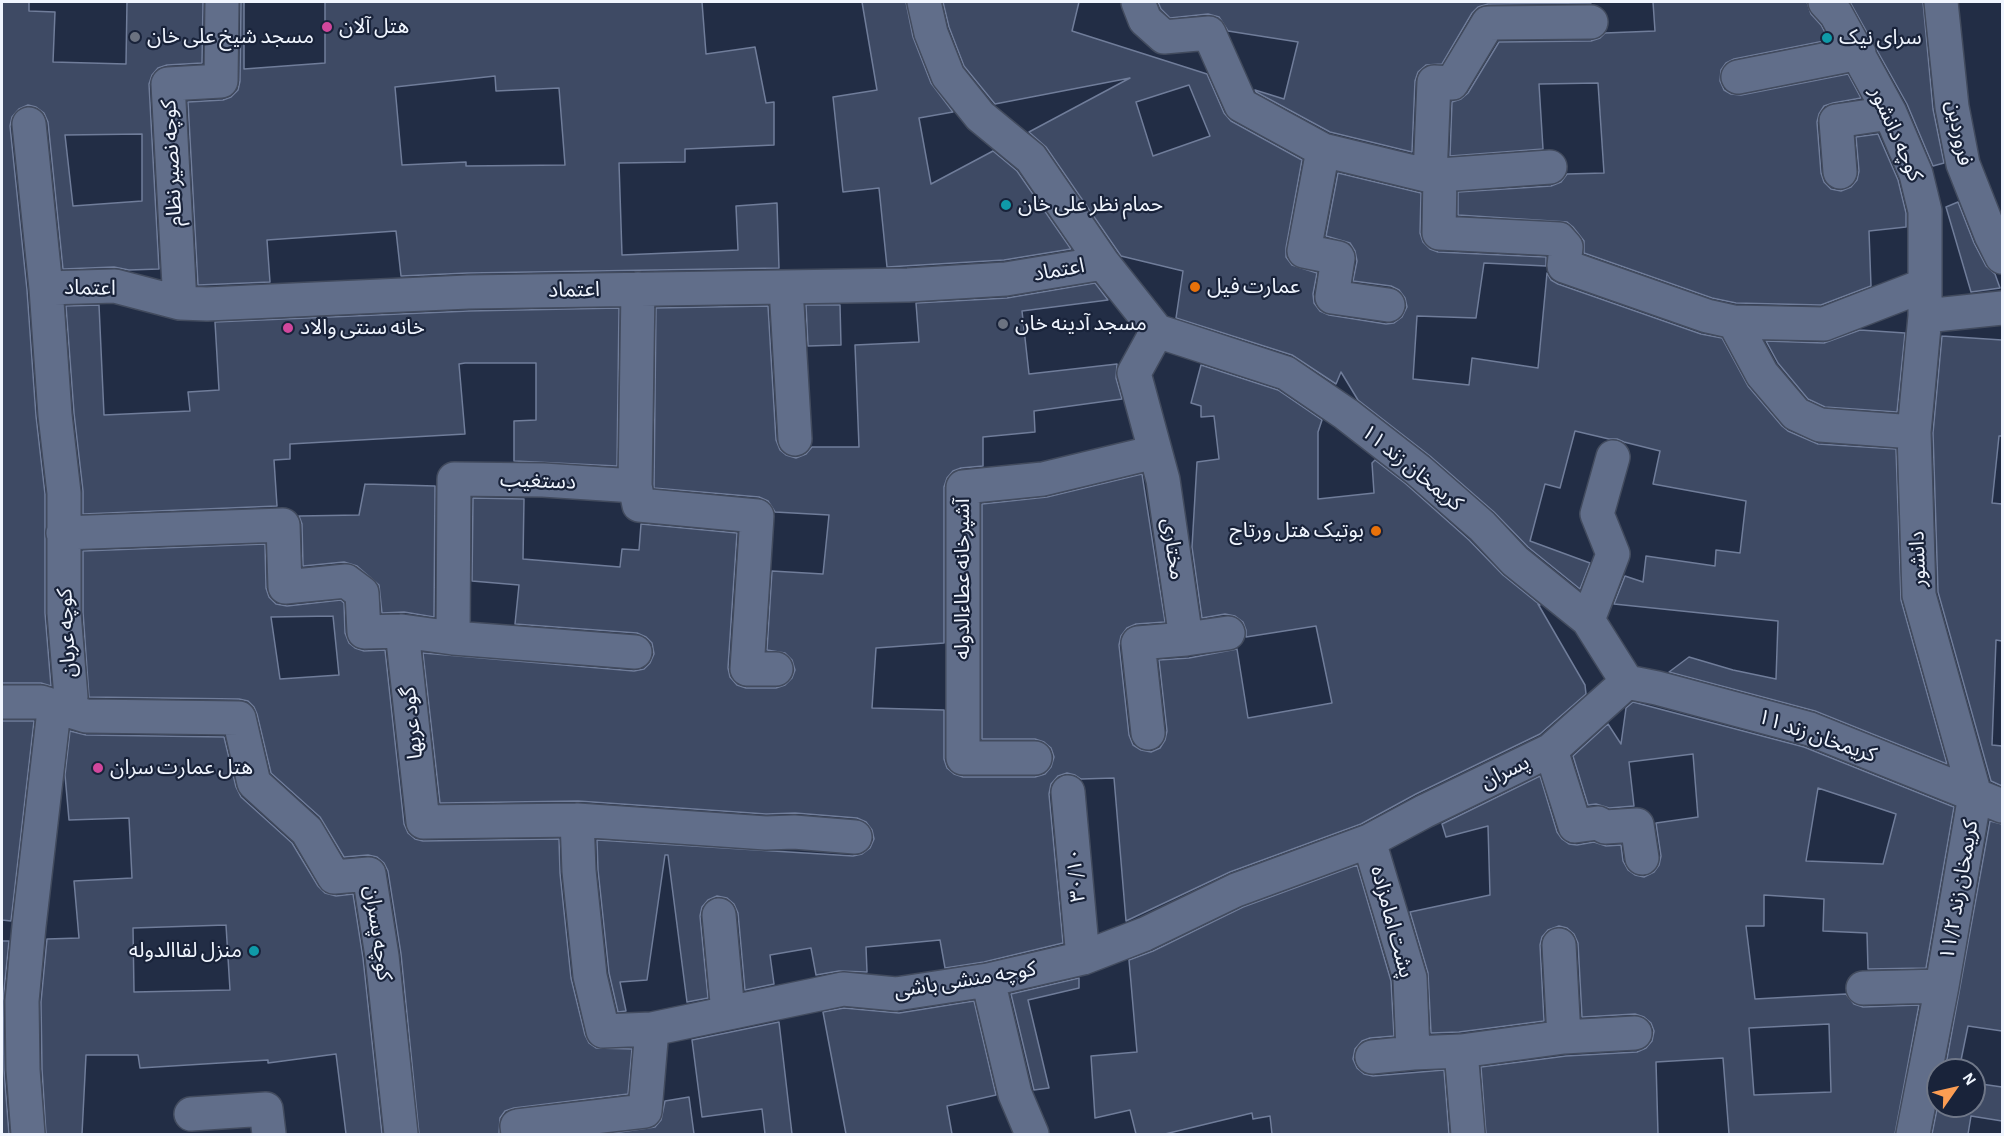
<!DOCTYPE html>
<html>
<head>
<meta charset="utf-8">
<style>
  body { margin:0 }
  #map { position:relative; width:2004px; height:1136px; overflow:hidden; background:#222d45; font-family:"Alegreya Sans",sans-serif }
  canvas { display:block }
  .frame { position:absolute; inset:0; border:3px solid #f0f5fe; pointer-events:none }
  .north { position:absolute; left:1926px; top:1058px; width:60px; height:60px; box-sizing:border-box; background:#19233a; border:2px solid #6f7788; border-radius:50%; rotate:56deg; font-size:16px; font-weight:700; line-height:24px; text-align:center; color:#f0f5fe }
  .north::after { content:''; display:block; margin:auto; width:21px; height:27px; background:#fc9d53; clip-path:polygon(50% 0,100% 100%,50% 72%,0 100%) }
</style>
</head>
<body>
<div id="map">
<canvas width="2004" height="1136"></canvas>
<div class="frame"></div>
<div class="north">N</div>
</div>
<script>
const g = document.querySelector('canvas').getContext('2d');
g.lineJoin = 'round';
function fill(path, color) { g.fillStyle = color; g.fill(path, 'evenodd'); }
const shape = rows => new Path2D(rows.map(r => 'M' + r).join(''));
function trace(path, color, width, dash) { g.strokeStyle = color; g.lineWidth = width; g.lineCap = dash ? 'butt' : 'round'; g.setLineDash(dash || []); g.stroke(path); }
function label(font, color, halo, rows, align = 'center') {
  g.font = font + ' "Alegreya Sans","Noto Sans Arabic",sans-serif'; g.lineWidth = 4.5; g.setLineDash([]); g.textBaseline = 'middle'; g.strokeStyle = halo; g.fillStyle = color; for (const [text, x, y, turn = 0] of rows) {
    g.save(); g.translate(x, y); g.rotate((+turn || 0) * Math.PI / 180); g.textAlign = isNaN(turn) ? turn : align; if (halo) g.strokeText(text, 0, 0); g.fillText(text, 0, 0); g.restore();
  }
}
const building = shape([
  [2,2,29,2,29,11,55,12,53,62,126,64,127,2,203,2,202,63,167,65,158,68,152,75,149,84,159,269,129,270,114,267,63,269,48,122,44,113,36,107,28,105,19,109,12,117,10,126,27,290,36,416,45,494,45,613,51,686,41,683,2,683,2,2],
  [142,134,142,201,73,206,65,135,142,134],
  [241,2,244,2,244,69,325,63,325,2,702,2,706,54,755,47,766,103,774,102,774,145,685,149,685,162,619,163,622,255,738,250,736,206,777,203,779,268,468,273,401,276,396,231,267,240,270,282,198,285,188,102,223,100,231,97,238,90,240,81,241,2],
  [495,76,496,91,559,88,565,165,466,166,466,162,402,165,395,87,495,76],
  [862,2,906,2,913,37,931,83,953,112,919,118,931,184,993,151,1017,171,1071,249,1004,260,887,267,879,188,843,192,833,97,877,90,862,2],
  [943,2,1079,2,1072,31,1207,74,1224,113,1231,121,1302,160,1286,248,1286,257,1292,265,1317,273,1313,294,1314,303,1320,311,1329,315,1386,324,1394,323,1402,317,1407,307,1405,298,1399,290,1391,286,1353,281,1357,261,1355,251,1350,243,1326,236,1338,173,1421,193,1420,233,1423,242,1430,249,1438,252,1546,257,1546,266,1484,263,1476,318,1417,316,1413,379,1469,385,1472,358,1538,368,1547,273,1551,280,1558,284,1701,334,1722,338,1748,386,1782,426,1788,431,1818,444,1896,449,1901,600,1947,764,1815,711,1669,672,1689,657,1733,670,1776,679,1778,621,1614,604,1625,576,1643,582,1646,556,1715,566,1716,550,1740,553,1746,501,1653,484,1660,451,1624,442,1617,439,1609,439,1575,431,1560,488,1545,484,1530,541,1590,563,1580,589,1528,547,1494,512,1430,456,1358,400,1341,372,1336,384,1292,355,1176,318,1183,271,1121,256,1046,147,1029,132,1130,78,995,104,964,66,949,27,943,2],
  [1189,85,1210,136,1153,156,1136,102,1189,85],
  [1158,2,1591,2,1591,3,1488,4,1478,7,1472,13,1442,64,1426,65,1418,72,1415,81,1412,152,1330,132,1256,92,1255,90,1284,99,1298,42,1228,31,1219,17,1208,14,1170,18,1161,9,1158,2],
  [1653,2,1807,2,1811,14,1821,25,1829,40,1734,59,1726,63,1721,70,1720,81,1724,90,1731,94,1741,95,1848,74,1861,98,1833,103,1824,106,1819,114,1817,122,1821,173,1824,182,1831,189,1841,191,1851,187,1857,180,1859,171,1856,137,1878,134,1898,180,1906,213,1906,227,1869,231,1871,286,1821,305,1736,303,1712,298,1584,253,1584,241,1573,227,1567,222,1458,215,1458,192,1551,186,1561,182,1567,174,1604,173,1598,83,1539,84,1543,149,1450,156,1452,102,1461,99,1468,93,1499,42,1591,41,1600,38,1605,33,1655,31,1653,2],
  [1850,2,1923,2,1933,109,1944,163,1933,166,1907,104,1850,2],
  [1958,202,1974,243,1986,266,1995,274,2000,288,1971,292,1946,207,1958,202],
  [1095,283,1108,300,1022,311,1029,374,1117,364,1116,378,1122,399,1034,411,1035,432,983,437,983,466,961,468,953,471,947,478,944,487,944,643,876,648,872,708,944,710,944,759,947,768,954,774,963,777,1035,777,1045,774,1051,767,1054,757,1051,748,1044,742,1035,739,982,739,982,504,1047,497,1142,474,1165,622,1136,624,1127,628,1121,636,1119,645,1129,735,1133,745,1141,750,1151,752,1160,748,1165,740,1167,731,1159,660,1189,658,1237,649,1248,718,1332,703,1316,626,1246,637,1246,630,1243,622,1235,616,1225,614,1202,618,1192,547,1197,462,1219,459,1214,416,1201,417,1201,406,1191,403,1201,365,1278,390,1322,420,1318,432,1318,499,1374,493,1372,463,1375,460,1406,484,1469,540,1503,575,1540,605,1538,604,1585,685,1586,694,1540,734,1416,794,1361,824,1230,872,1126,921,1114,778,1081,779,1075,775,1067,773,1058,776,1051,784,1049,794,1063,943,984,962,945,968,940,940,866,947,867,972,839,971,816,975,811,948,770,955,774,984,745,990,738,913,734,904,727,898,717,896,708,900,702,907,700,916,708,998,687,1002,668,855,665,855,647,980,620,982,626,1011,618,1012,609,973,598,870,597,840,853,856,862,854,870,848,874,839,872,830,866,822,857,818,795,813,766,814,578,801,440,803,423,653,634,671,644,669,650,663,654,654,652,643,646,637,637,633,515,624,519,585,472,581,473,498,524,499,523,559,620,567,622,549,639,550,641,524,737,533,728,668,730,677,737,685,746,688,776,688,785,685,792,678,795,670,792,660,785,653,767,650,772,571,823,574,829,515,775,512,768,501,759,497,654,488,656,308,768,306,776,440,780,450,786,455,796,458,806,454,812,447,859,447,855,345,919,342,916,303,1007,298,1095,283],
  [99,305,104,415,190,411,188,392,219,390,215,322,469,311,619,308,617,466,514,461,514,421,536,420,536,363,465,363,459,364,465,434,290,444,290,459,274,460,277,506,83,514,83,491,74,413,66,306,99,305],
  [806,305,840,305,841,345,808,346,806,305],
  [1860,330,1905,333,1897,412,1825,407,1808,399,1778,363,1766,341,1824,343,1860,330],
  [1942,336,2002,340,2002,436,1999,436,1992,503,2002,504,2002,641,1996,640,1992,745,2002,746,2002,786,1991,781,1938,592,1933,433,1942,336],
  [365,484,435,486,434,617,404,612,382,613,379,585,357,566,344,562,303,566,302,524,299,516,359,515,365,484],
  [265,544,266,588,269,597,276,604,287,606,341,600,344,603,345,633,349,643,355,648,364,651,385,650,404,824,408,833,415,839,423,841,559,839,560,873,571,978,585,1035,589,1043,596,1048,632,1049,628,1094,514,1108,505,1111,500,1118,499,1134,419,1134,401,954,388,871,384,863,377,857,368,855,344,857,320,817,271,773,257,714,254,707,248,701,239,699,89,697,83,612,83,551,265,544],
  [333,616,339,675,280,679,271,617,333,616],
  [1633,702,1804,747,1954,807,1926,968,1868,969,1867,933,1823,931,1824,899,1764,895,1764,926,1746,926,1755,999,1846,994,1854,1004,1863,1007,1919,1005,1895,1134,1729,1134,1723,1058,1656,1062,1658,1134,1486,1134,1481,1067,1566,1056,1637,1052,1646,1048,1652,1041,1654,1031,1651,1023,1644,1017,1635,1014,1582,1017,1578,943,1574,934,1567,928,1559,926,1548,930,1542,937,1540,945,1544,1021,1459,1032,1431,1033,1428,973,1410,912,1490,895,1488,826,1446,837,1442,824,1540,776,1557,832,1562,839,1569,844,1577,845,1594,842,1606,846,1621,845,1623,861,1628,870,1635,875,1644,877,1654,872,1659,865,1661,856,1656,823,1698,817,1693,754,1629,762,1634,806,1609,808,1596,804,1588,805,1573,756,1608,724,1621,744,1626,708,1633,702],
  [1818,788,1896,814,1883,864,1806,861,1818,788],
  [1829,1024,1831,1092,1754,1095,1749,1028,1829,1024],
  [2,721,34,721,11,921,2,920,2,721],
  [70,731,86,735,224,737,236,787,241,797,292,843,318,886,325,893,336,896,353,894,363,958,382,1134,346,1134,336,1054,268,1063,268,1060,140,1068,138,1055,86,1055,82,1134,46,1134,42,1069,41,1002,47,939,79,938,74,881,132,878,129,818,69,820,65,775,70,731],
  [226,925,230,990,134,992,133,928,226,925],
  [1990,821,2002,824,2002,1031,1968,1026,1959,1070,1945,1070,1990,821],
  [1357,865,1391,981,1394,1036,1370,1038,1362,1041,1355,1049,1353,1059,1357,1068,1364,1074,1373,1076,1444,1070,1449,1134,1272,1134,1270,1116,1253,1119,1252,1113,1165,1134,1136,1134,1130,1110,1095,1118,1091,1056,1137,1052,1129,960,1153,951,1243,907,1357,865],
  [2,941,9,941,3,1001,4,1070,9,1134,2,1134,2,941],
  [1079,978,1079,988,1028,1000,1049,1088,1034,1090,1011,994,1079,978],
  [974,1001,996,1095,947,1106,952,1134,846,1134,823,1012,844,1008,899,1013,974,1001],
  [779,1022,792,1134,765,1134,762,1109,702,1117,692,1040,779,1022],
  [1974,1083,2002,1087,2002,1121,1971,1116,1968,1134,1932,1134,1938,1104,1938,1106,1974,1106,1974,1083],
  [689,1097,694,1134,606,1134,655,1127,661,1120,665,1101,689,1097]
]);
fill(building, '#3e4a64');
trace(building, '#707d9a', 1.5);
const minor = shape([
  [924,2,931,33,948,76,980,116,1031,158,1103,263,1157,331,1286,373,1346,414,1418,470,1482,526,1515,561,1588,620,1627,682,1657,688,1810,729,2002,806],
  [1138,2,1145,20,1164,37,1209,33,1241,105,1323,150,1430,176,1440,175,1439,233,1559,239,1566,247,1564,266,1707,316,1734,322,1824,324,1925,285],
  [1825,2,1836,14,1890,113,1916,174,1925,211,1925,316,1914,432,1919,595,1975,795,1942,986,1913,1134],
  [1941,2,1952,107,1963,164,1991,235,2002,257],
  [1738,77,1859,53],
  [1323,150,1304,251,1338,258,1332,297,1388,305],
  [1840,172,1836,121,1890,113],
  [1440,175,1550,167],
  [1430,176,1434,82,1452,83,1488,23,1591,22],
  [46,288,115,286,180,303,207,304,468,292,908,285,1006,279,1103,263],
  [786,288,795,439],
  [180,303,168,84,221,81,222,2],
  [1925,316,2002,308],
  [1734,322,1762,374,1796,414,1820,425,1914,432],
  [635,486,639,505,757,516,747,669,776,669],
  [63,533,283,525,285,587,346,581,362,593,364,632,402,631,453,638,454,479,543,480,635,486,638,289],
  [1588,620,1613,554,1597,514,1613,457],
  [402,631,423,822,577,820,766,833,794,832,855,837],
  [453,638,635,652],
  [1186,639,1228,633],
  [2,702,41,702,86,716,239,718,254,783,307,831,334,877,369,874,382,956,401,1134],
  [1148,733,1138,643,1186,639,1163,480,1134,373,1157,331],
  [1551,750,1575,826,1598,823,1605,827,1637,825,1642,858],
  [1035,758,963,758,963,487,1043,479,1155,452],
  [1068,792,1083,958],
  [577,820,579,871,590,976,603,1031,652,1029],
  [1369,841,1410,978,1413,1053,1461,1051,1468,1134],
  [719,915,728,1013],
  [1559,945,1564,1037],
  [988,980,1015,1094,1032,1134],
  [1863,988,1942,986],
  [1461,1051,1564,1037,1635,1033],
  [1372,1057,1413,1053],
  [191,1114,266,1109,269,1134],
  [28,1134,23,1070,22,1001,29,926,53,719,65,709,71,697,64,613,64,493,55,415,46,288,29,124],
  [518,1134,517,1126,645,1111,652,1029,843,989,896,994,988,980,1083,958,1145,934,1236,890,1369,841,1425,811,1551,750,1627,682]
]);
trace(minor, '#424b5e', 36);
trace(minor, '#616e8a', 33);
for (const [x, y, r, color] of [
  [327,27,6,"#d1479c"],
  [135,37,6,"#6b7280"],
  [1827,38,6,"#0f9aa8"],
  [1006,205,6,"#0f9aa8"],
  [1195,287,6,"#e8710a"],
  [1003,324,6,"#6b7280"],
  [288,328,6,"#d1479c"],
  [1376,531,6,"#e8710a"],
  [98,768,6,"#d1479c"],
  [254,951,6,"#0f9aa8"]
]) { const dot = new Path2D(); dot.arc(x, y, r, 0, 2 * Math.PI); g.fillStyle = color; g.fill(dot); trace(dot, '#19233a', 2); }
label('21px', '#f0f5fe', '#19233a', [
  ["هتل آلان",339,27],
  ["مسجد شیخ علی خان",147,37],
  ["سرای نیک",1839,38],
  ["حمام نظر علی خان",1018,205],
  ["عمارت فیل",1207,287],
  ["مسجد آدینه خان",1015,324],
  ["خانه سنتی والاد",300,328],
  ["بوتیک هتل ورتاج",1364,531,"right"],
  ["هتل عمارت سران",110,768],
  ["منزل لقاالدوله",242,951,"right"]
], 'left');
label('21px', '#f0f5fe', '#19233a', [
  ["فروردین",1959,133,79],
  ["کوچه دانشور",1896,134,66],
  ["کوچه نصیر نظام",172,163,-93],
  ["اعتماد",1059,270,-10],
  ["اعتماد",90,288,1],
  ["اعتماد",574,290,-1],
  ["کریمخان زند ۱۱",1412,468,39],
  ["دستغیب",538,481,2],
  ["مختاری",1173,549,82],
  ["دانشور",1918,559,-92],
  ["آشپرخانه عطاءالدوله",963,579,-90],
  ["کوچه عربان",67,633,-93],
  ["گود عربها",412,723,-96],
  ["کریمخان زند ۱۱",1817,736,19],
  ["پسران",1505,772,-26],
  ["۳۰/۱۰",1076,875,-95],
  ["کریمخان زند ۱۱/۲",1959,890,-80],
  ["پشت امامزاده",1392,922,75],
  ["کوچه پسران",378,933,82],
  ["کوچه منشی باشی",965,980,-9]
]);
</script>
</body>
</html>
